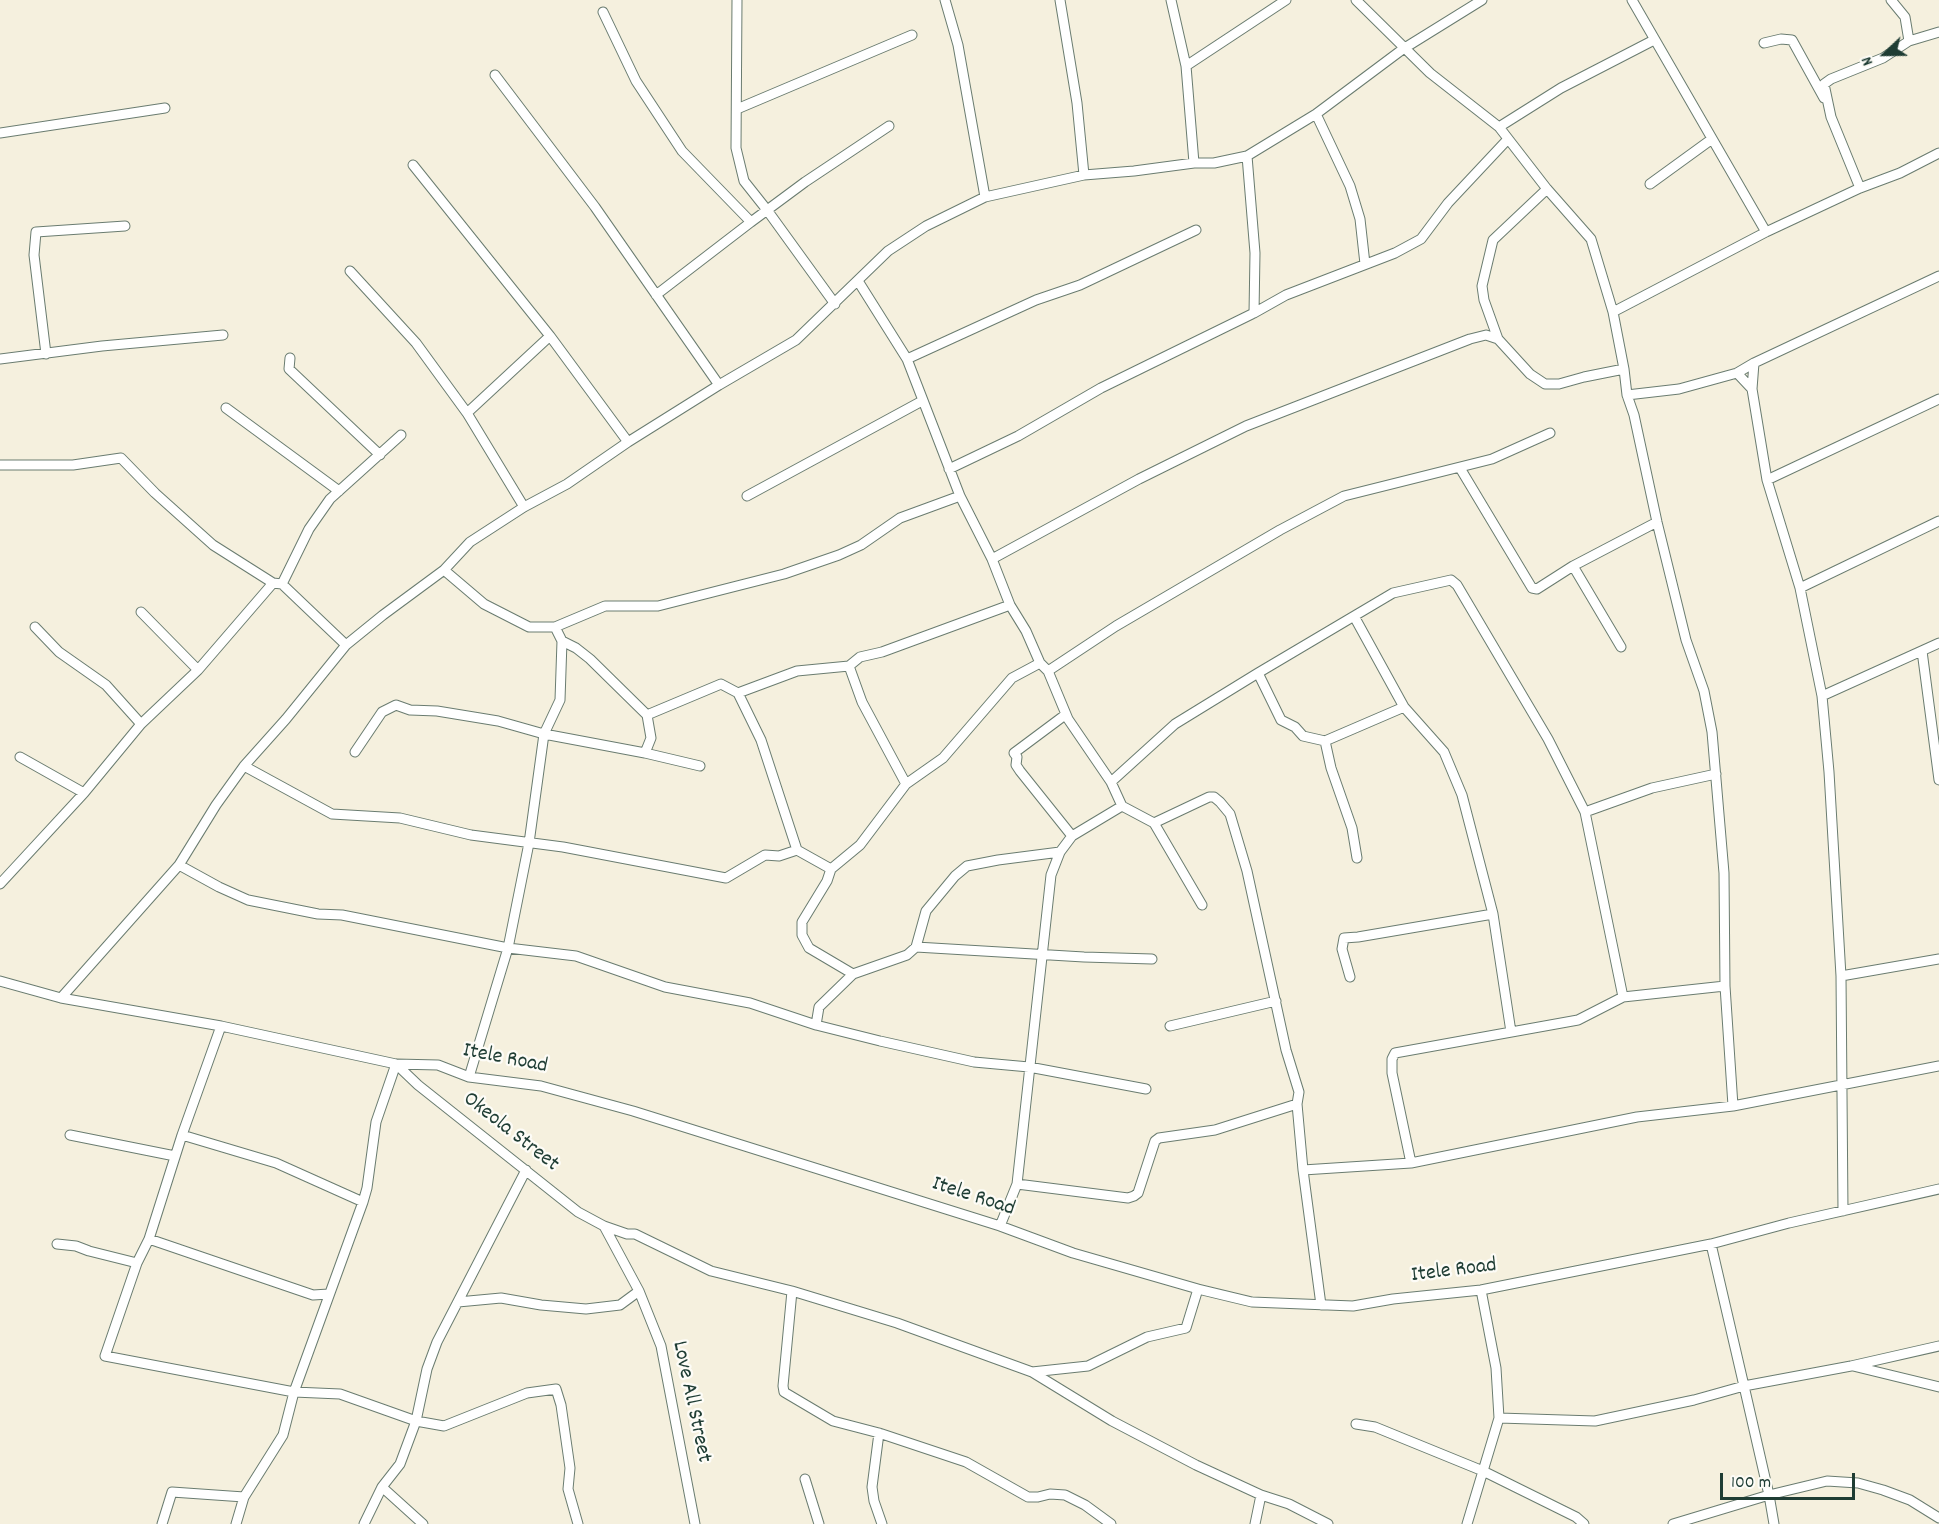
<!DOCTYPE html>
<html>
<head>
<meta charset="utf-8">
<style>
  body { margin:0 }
  #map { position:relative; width:1939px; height:1524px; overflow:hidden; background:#f5f0de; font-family:Dekko,sans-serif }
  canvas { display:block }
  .north { position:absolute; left:1855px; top:24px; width:60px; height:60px; -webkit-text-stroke:4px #fdfcf7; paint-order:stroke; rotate:248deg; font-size:16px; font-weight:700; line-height:24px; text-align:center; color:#1f3d34 }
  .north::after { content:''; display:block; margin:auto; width:21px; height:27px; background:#1f3d34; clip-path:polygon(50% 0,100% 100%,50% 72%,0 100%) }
  .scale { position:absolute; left:1720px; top:1473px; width:135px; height:27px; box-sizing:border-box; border:3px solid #1f3d34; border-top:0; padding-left:8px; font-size:18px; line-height:21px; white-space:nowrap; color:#1f3d34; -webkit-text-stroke:4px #fdfcf7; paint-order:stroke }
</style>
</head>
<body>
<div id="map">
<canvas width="1939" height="1524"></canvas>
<div class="north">N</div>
<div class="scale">100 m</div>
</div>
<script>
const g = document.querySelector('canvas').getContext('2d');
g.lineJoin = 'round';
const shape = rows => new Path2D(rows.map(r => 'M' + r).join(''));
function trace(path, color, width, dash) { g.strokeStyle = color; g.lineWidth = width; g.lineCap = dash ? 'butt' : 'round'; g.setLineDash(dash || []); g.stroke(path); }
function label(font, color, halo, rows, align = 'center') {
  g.font = font + ' Dekko,sans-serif'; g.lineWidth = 4.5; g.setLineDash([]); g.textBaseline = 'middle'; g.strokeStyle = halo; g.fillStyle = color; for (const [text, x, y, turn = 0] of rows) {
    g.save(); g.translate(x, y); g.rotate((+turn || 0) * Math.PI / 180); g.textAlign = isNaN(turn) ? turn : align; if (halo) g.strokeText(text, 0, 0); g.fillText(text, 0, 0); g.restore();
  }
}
const street = shape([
  [737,0,736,148,744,181,767,210,835,304],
  [945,0,958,45,985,197],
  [1060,0,1077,103,1084,175],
  [1171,0,1186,66,1194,163],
  [1356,0,1430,73,1499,127,1547,189,1591,239,1613,312,1624,369,1627,395,1634,415,1657,522,1686,640,1704,691,1712,732,1724,873,1725,986,1733,1106],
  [1632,0,1766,232],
  [1891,0,1905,17,1909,41],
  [603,12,636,81,682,151,751,222,805,182,889,126],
  [1764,43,1781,39,1792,40,1824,98],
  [1186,66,1286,0],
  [495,75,595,207,719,385],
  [737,109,912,35],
  [1316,114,1350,186,1360,219,1365,264],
  [1499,127,1561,88,1654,40],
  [0,133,165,108],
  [1247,156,1255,253,1254,313],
  [413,165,550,336,628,442],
  [1650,184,1712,139],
  [1860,188,1831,117,1824,84,1831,79,1883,58,1909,41,1939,32],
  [1547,189,1493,240,1482,286,1484,300,1498,339,1530,374,1545,384,1559,384,1584,377,1624,369],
  [350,271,416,343,467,413,524,507],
  [858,281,907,359,960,496,992,559,1010,605,1026,631,1040,663,1048,671,1068,719,1111,782,1122,806,1154,823,1202,905],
  [656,295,751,222],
  [1613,312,1766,232,1860,188,1900,173,1939,153],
  [46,354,34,255,36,232,125,226],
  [290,358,289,369,380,455],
  [0,359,102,346,223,335],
  [907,359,1036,300,1080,285,1196,230],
  [1754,363,1752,389,1767,480,1800,588,1822,696,1829,772,1841,976,1843,1211],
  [1737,373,1752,389],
  [1627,395,1679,389,1737,373,1754,363,1939,276],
  [226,408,339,491],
  [467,413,550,336],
  [0,465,73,465,121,458,155,493,213,545,273,583,282,584,346,645],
  [1460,468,1532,588,1537,589,1573,566,1657,522],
  [949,469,1018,436,1101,388,1254,313,1286,295,1395,253,1421,239,1448,203,1508,139],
  [1767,480,1939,399],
  [747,496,922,401],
  [992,559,1139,479,1246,426,1470,339,1486,335,1498,339],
  [1573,566,1621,647],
  [444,570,484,604,529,627,555,627,605,606,658,606,784,574,839,555,861,545,900,518,960,496],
  [282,584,309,529,330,499,401,435],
  [1800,588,1939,521],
  [141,612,198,670],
  [1355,618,1404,707,1444,752,1462,795,1493,914,1511,1032],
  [35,627,59,652,106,685,141,724],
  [562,641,576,648,590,659,647,715,721,684,738,693,797,671,849,666,860,657,882,652,1010,605],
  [1922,651,1939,780],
  [849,666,862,702,906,784],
  [1048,671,1116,626,1280,530,1344,496,1492,459,1550,433],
  [1258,673,1281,720,1295,727,1303,736,1325,741],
  [738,693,761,740,797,850,831,869],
  [1822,696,1939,643],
  [1068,719,1065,715,1014,753,1017,757,1016,765,1020,771,1072,836],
  [355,752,382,712,396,705,410,710,437,711,498,721,544,734,645,753,700,766],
  [645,753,651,738,647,715],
  [20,757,84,793],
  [244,766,332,814,400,818,471,835,563,847,726,878,765,855,779,856,797,850],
  [1111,782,1175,724,1258,673,1393,593,1451,580,1457,585,1548,739,1585,812,1623,997],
  [1585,812,1652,788,1716,774],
  [1154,823,1209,797,1214,797,1220,802,1230,814,1247,871,1286,1050,1299,1092,1297,1104,1303,1170,1321,1305],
  [1357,858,1352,828,1331,768,1325,741,1404,707],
  [179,865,219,887,248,900,318,914,342,915,508,948,576,956,665,987,750,1003,816,1025,880,1041,974,1062,1029,1067,1146,1089],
  [0,884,84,793,141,724,198,670,273,583],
  [916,947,926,911,955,876,967,866,998,860,1060,852],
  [853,974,809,948,802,935,802,922,827,881,831,869,860,845,906,784,943,758,1012,678,1040,663],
  [1841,976,1939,959],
  [1350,977,1342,949,1344,938,1358,937,1493,914],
  [0,981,61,998,221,1026,396,1064,438,1065,469,1077,541,1086,633,1111,1000,1226,1073,1253,1198,1289,1252,1302,1353,1306,1393,1299,1481,1290,1711,1244,1789,1223,1939,1189],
  [61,998,179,865,216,805,244,766,286,719,346,645,383,615,444,570,470,542,524,507,567,484,628,442,719,385,796,340,888,251,926,226,985,197,1084,175,1134,171,1194,163,1214,163,1247,156,1316,114,1403,49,1482,0],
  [816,1025,819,1007,853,974,907,955,916,947,1084,957,1152,959],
  [221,1026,182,1135,149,1239,137,1263,105,1356,294,1392,340,1394,416,1421,427,1369,437,1342,526,1170],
  [1170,1026,1276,1001],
  [469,1077,508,948,529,843,544,734,560,700,562,641,555,627],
  [70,1135,175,1156],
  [182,1135,276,1163,363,1202],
  [1411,1163,1392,1073,1392,1059,1395,1053,1578,1020,1623,997,1725,986],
  [1303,1170,1411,1163,1637,1117,1733,1106,1939,1066],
  [1017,1184,1128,1198,1134,1196,1138,1193,1155,1141,1159,1138,1215,1130,1297,1104],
  [604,1226,639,1291,661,1346,695,1524],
  [1000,1226,1017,1184,1051,875,1060,852,1072,836,1122,806],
  [149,1239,313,1295,329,1294],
  [57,1244,76,1246,89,1251,137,1263],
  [1481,1290,1496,1368,1499,1418,1483,1471,1576,1517,1584,1524],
  [792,1291,897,1323,1032,1372,1088,1366,1147,1337,1186,1328,1198,1289],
  [458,1302,501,1298,541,1305,586,1309,620,1305,639,1291],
  [1853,1366,1939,1387],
  [1032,1372,1112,1421,1196,1465,1261,1495,1289,1504,1328,1524],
  [1499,1418,1595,1421,1694,1400,1744,1386,1711,1244],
  [1356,1424,1375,1427,1483,1471,1467,1524],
  [879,1433,872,1487,874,1501,882,1524],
  [805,1479,819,1524],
  [382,1487,423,1524],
  [162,1524,172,1492,244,1497],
  [236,1524,244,1497,283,1435,294,1392,363,1202,367,1188,376,1122,396,1064,418,1085,578,1212,604,1226,627,1234,635,1234,711,1271,792,1291,783,1386,784,1392,833,1421,879,1433,966,1462,1028,1497,1038,1497,1050,1494,1065,1495,1085,1505,1111,1524],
  [364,1524,382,1487,400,1464,416,1421,444,1426,527,1393,556,1389,561,1405,570,1468,568,1489,578,1524],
  [1255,1524,1261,1495],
  [1673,1524,1769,1495,1744,1386,1851,1366,1939,1346],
  [1774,1524,1769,1495,1827,1481,1858,1483,1883,1490,1910,1500,1939,1518]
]);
trace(street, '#6a7c70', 11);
trace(street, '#fff', 9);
label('22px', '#1f3d34', '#fdfcf7', [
  ["Itele Road",505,1060,11],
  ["Okeola Street",510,1133,38],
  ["Itele Road",973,1198,18],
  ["Itele Road",1454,1272,-7],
  ["Love All Street",690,1402,78]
]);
</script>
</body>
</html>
